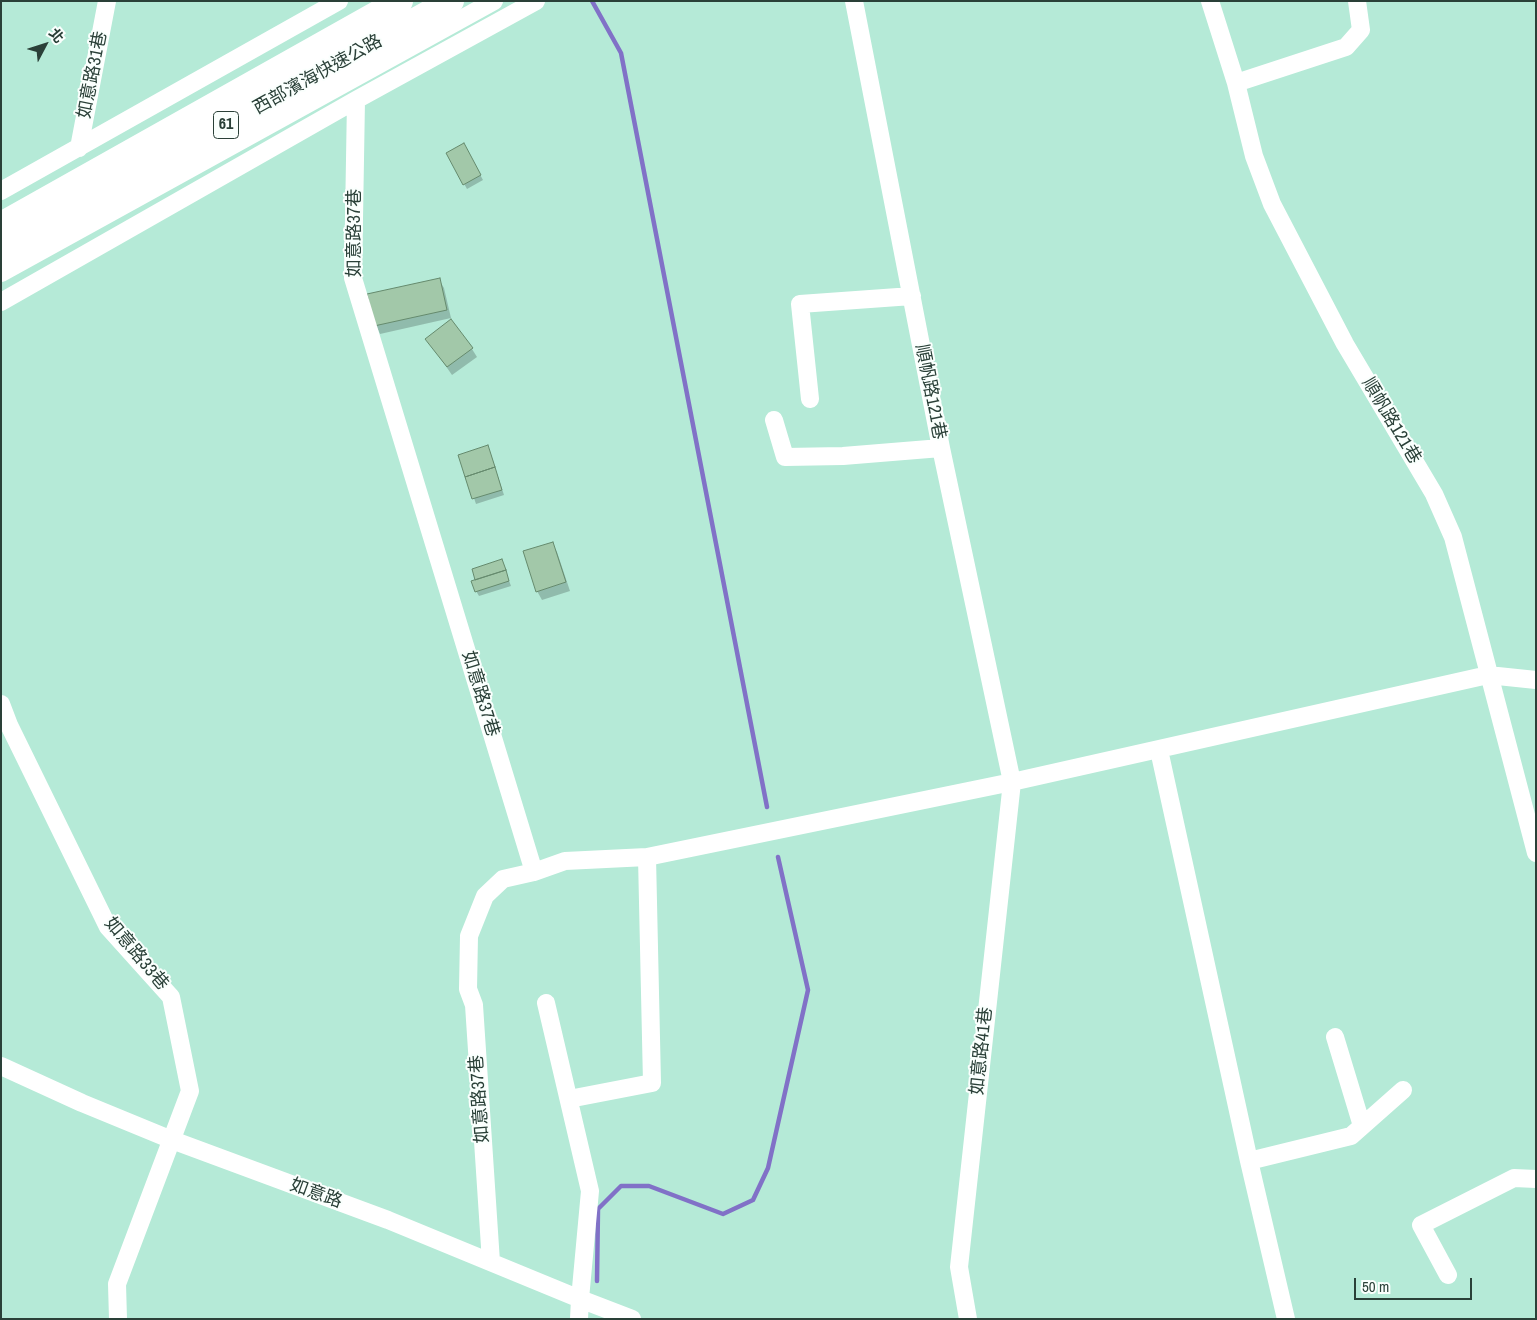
<!DOCTYPE html>
<html>
<head>
<meta charset="utf-8">
<style>
  body { margin:0 }
  #map { position:relative; width:1537px; height:1320px; overflow:hidden; background:#b5ead7; font-family:"Archivo Narrow","Noto Sans TC",sans-serif }
  canvas { display:block }
  .frame { position:absolute; inset:0; border:2px solid #2a4038; pointer-events:none }
  .north { position:absolute; left:20px; top:20px; width:50px; height:50px; -webkit-text-stroke:4px #fafffd; paint-order:stroke; rotate:50deg; font-size:14px; font-weight:700; line-height:20px; text-align:center; color:#2a4038 }
  .north::after { content:''; display:block; margin:auto; width:18px; height:22px; background:#2a4038; clip-path:polygon(50% 0,100% 100%,50% 72%,0 100%) }
  .scale { position:absolute; left:1354px; top:1278px; width:118px; height:22px; box-sizing:border-box; border:2px solid #2a4038; border-top:0; padding-left:6px; font-size:15px; line-height:18px; white-space:nowrap; color:#2a4038; -webkit-text-stroke:4px #fafffd; paint-order:stroke }
</style>
</head>
<body>
<div id="map">
<canvas width="1537" height="1320"></canvas>
<div class="frame"></div>
<div class="north">北</div>
<div class="scale">50 m</div>
</div>
<script>
const g = document.querySelector('canvas').getContext('2d');
g.lineJoin = 'round';
function fill(path, color) { g.fillStyle = color; g.fill(path, 'evenodd'); }
const shape = rows => new Path2D(rows.map(r => 'M' + r).join(''));
function trace(path, color, width, dash) { g.strokeStyle = color; g.lineWidth = width; g.lineCap = dash ? 'butt' : 'round'; g.setLineDash(dash || []); g.stroke(path); }
function label(font, color, halo, rows, align = 'center') {
  g.font = font + ' "Archivo Narrow","Noto Sans TC",sans-serif'; g.lineWidth = 4; g.setLineDash([]); g.textBaseline = 'middle'; g.strokeStyle = halo; g.fillStyle = color; for (const [text, x, y, turn = 0] of rows) {
    g.save(); g.translate(x, y); g.rotate((+turn || 0) * Math.PI / 180); g.textAlign = isNaN(turn) ? turn : align; if (halo) g.strokeText(text, 0, 0); g.fillText(text, 0, 0); g.restore();
  }
}
fill(shape([
  [464,145,483,180,467,189,447,153],
  [439,280,444,288,451,318,380,334,376,325],
  [427,339,472,349,477,357,452,375],
  [490,452,504,495,476,504,460,456],
  [552,544,557,552,570,591,542,600,537,591],
  [502,561,511,586,479,596,476,591]
]), '#0003');
trace(shape([
  [592,1,621,53,767,807],
  [597,1281,598,1209,621,1186,649,1186,723,1214,753,1200,768,1168,808,990,778,857]
]), '#8171c7', 4.5);
const building = shape([
  [464,143,481,175,463,185,446,153,464,143],
  [440,278,447,310,374,326,367,294,440,278],
  [451,319,473,348,447,367,425,339,451,319],
  [488,445,495,467,465,477,458,455,488,445],
  [495,467,502,490,472,499,465,477,495,467],
  [553,542,566,582,536,592,523,551,553,542],
  [502,559,506,570,475,580,472,569,502,559],
  [506,570,509,581,475,592,471,581,506,570]
]);
fill(building, '#a2c8a9');
trace(building, '#658a6d', 1);
trace(shape([
  [854,1,941,448,1012,782,959,1267,968,1319],
  [1210,1,1236,83,1254,156,1272,204,1345,344,1434,494,1453,537,1536,853],
  [1236,83,1346,47,1361,30,1357,1],
  [356,100,353,278,534,872,503,879,485,896,469,936,468,989,474,1005,491,1262],
  [79,148,107,1],
  [1,191,339,1],
  [1,273,494,1],
  [1,302,356,100,536,1],
  [810,399,800,304,912,296],
  [774,420,785,457,843,456,941,448],
  [1,704,9,725,108,927,171,997,190,1091,117,1284,118,1319],
  [1159,750,1249,1161,1286,1319],
  [534,872,565,861,647,857,1012,782,1488,675,1536,680],
  [546,1003,590,1191,580,1299,579,1319],
  [1335,1037,1362,1126],
  [1,1066,82,1103,172,1140,388,1220,580,1299,632,1319],
  [569,1099,652,1083,647,857],
  [1249,1161,1351,1136,1403,1090],
  [1448,1275,1421,1225,1514,1178,1536,1179]
]), '#fff', 18);
trace(shape([
  [1,225,400,1],
  [1,250,451,1]
]), '#fff', 26);
for (const [x, y, w] of [
  [226,125,25]
]) { const box = new Path2D(); box.roundRect(x - w / 2, y - 13.5, w, 27, 4); g.fillStyle = '#fafffd'; g.fill(box); trace(box, '#2a4038', 1); }
label('bold 16px', '#2a4038', null, [
  ["61",226,125]
]);
label('18px', '#2a4038', '#fafffd', [
  ["如意路31巷",93,75,-79],
  ["西部濱海快速公路",318,75,-29],
  ["如意路37巷",355,233,-90],
  ["順帆路121巷",930,392,79],
  ["順帆路121巷",1391,421,59],
  ["如意路37巷",480,694,73],
  ["如意路33巷",136,954,50],
  ["如意路41巷",982,1051,-84],
  ["如意路37巷",480,1099,-94],
  ["如意路",316,1194,20]
]);
</script>
</body>
</html>
